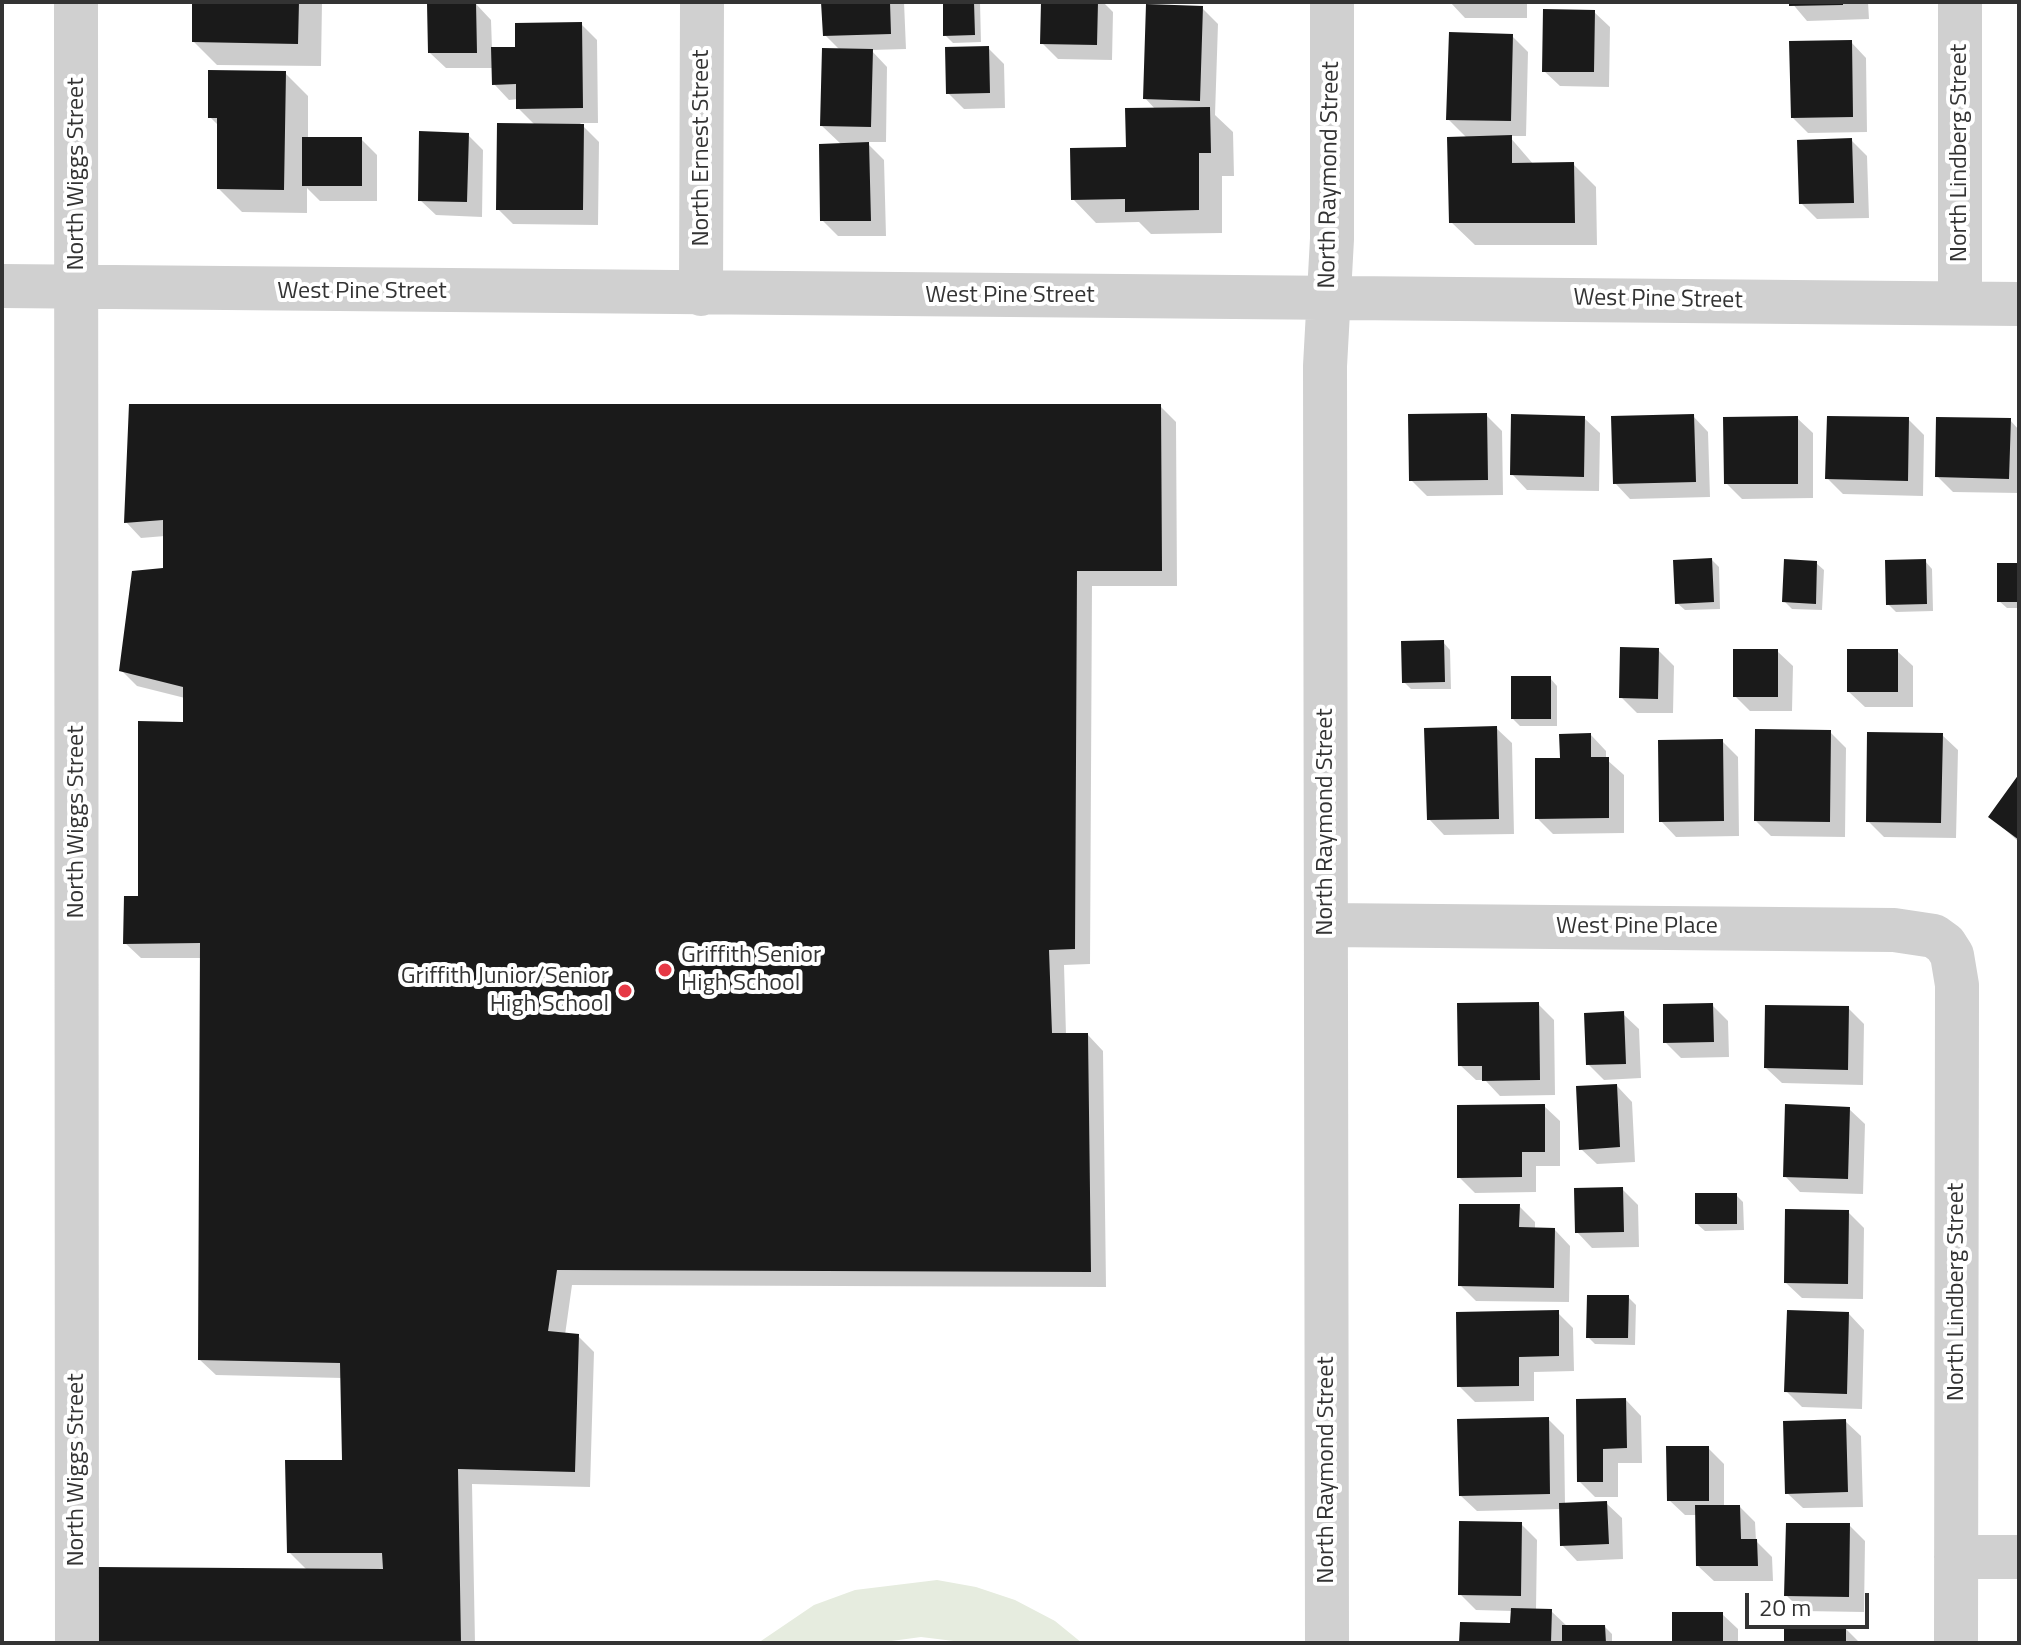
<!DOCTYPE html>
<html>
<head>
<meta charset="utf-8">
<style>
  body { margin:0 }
  #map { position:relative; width:2021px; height:1645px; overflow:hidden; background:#fff; font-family:"Titillium Web",sans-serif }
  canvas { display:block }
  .frame { position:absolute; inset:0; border:4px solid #333; pointer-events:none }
  .scale { position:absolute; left:1745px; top:1593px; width:124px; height:36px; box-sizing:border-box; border:4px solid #333; border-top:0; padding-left:10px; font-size:24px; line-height:28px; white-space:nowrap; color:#333; -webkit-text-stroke:6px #fff; paint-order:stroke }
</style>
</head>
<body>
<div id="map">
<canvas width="2021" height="1645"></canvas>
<div class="frame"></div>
<div class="scale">20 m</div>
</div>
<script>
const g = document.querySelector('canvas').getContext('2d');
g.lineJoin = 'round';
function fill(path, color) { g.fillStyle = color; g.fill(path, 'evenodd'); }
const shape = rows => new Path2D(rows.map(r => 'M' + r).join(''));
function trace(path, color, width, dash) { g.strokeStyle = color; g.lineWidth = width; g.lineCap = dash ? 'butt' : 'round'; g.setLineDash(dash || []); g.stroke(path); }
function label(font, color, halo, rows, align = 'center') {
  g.font = font + ' "Titillium Web",sans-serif'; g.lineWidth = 8; g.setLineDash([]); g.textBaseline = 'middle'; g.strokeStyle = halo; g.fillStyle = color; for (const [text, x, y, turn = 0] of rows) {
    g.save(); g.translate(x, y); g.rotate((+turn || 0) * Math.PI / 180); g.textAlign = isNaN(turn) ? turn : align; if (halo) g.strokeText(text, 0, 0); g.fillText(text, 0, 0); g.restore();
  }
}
fill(shape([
  [937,1580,976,1587,1015,1600,1055,1621,1082,1643,970,1643,921,1637,877,1643,758,1643,814,1605,855,1590]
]), '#e6ecdf');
fill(shape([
  [194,2,322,2,321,66,217,65,194,42],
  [823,2,904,2,906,49,871,50,887,67,886,142,866,142,884,160,886,236,838,236,822,220,842,145,822,126,840,50,825,35],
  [945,2,980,2,981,42,953,43,945,35],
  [1043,2,1103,2,1113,12,1112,60,1058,59,1042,43],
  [1527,2,1527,18,1465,18,1450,2],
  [1791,2,1868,2,1869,19,1807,21],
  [476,4,491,20,492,49,517,49,581,24,597,40,598,123,580,123,599,142,598,225,513,224,498,209,535,125,518,108,518,99,509,100,494,84,493,68,446,68,430,53],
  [1202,8,1218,24,1215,115,1233,132,1234,176,1222,176,1222,233,1151,234,1139,222,1096,223,1073,199,1128,149,1156,110,1145,98],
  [1594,12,1610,27,1609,87,1560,86,1544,71],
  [1512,36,1528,52,1526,136,1509,136,1534,165,1573,164,1596,187,1597,245,1475,245,1451,222,1467,138,1448,119],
  [1851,42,1866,58,1867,132,1808,133,1792,117],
  [988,48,1004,64,1005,108,964,109,948,93],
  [285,73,308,96,308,139,361,139,377,155,377,201,320,201,307,188,307,213,242,212,219,189,219,126,210,117],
  [468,135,483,150,482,217,436,215,420,200],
  [1851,140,1867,156,1869,218,1817,219,1801,203],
  [1160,406,1176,422,1177,586,1092,586,1090,964,1064,965,1066,1035,1088,1035,1103,1051,1106,1287,572,1285,565,1335,578,1336,594,1352,590,1487,472,1484,475,1643,99,1643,308,1571,289,1552,344,1462,342,1378,216,1375,200,1360,202,958,141,958,125,943,185,724,185,698,137,686,121,670,165,570,165,536,141,538,126,522],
  [1486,415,1502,431,1503,495,1427,496,1411,480],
  [1693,416,1708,432,1710,497,1630,499,1615,483],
  [1584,418,1600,433,1599,491,1527,490,1512,474],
  [1797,418,1813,433,1813,498,1742,499,1726,483],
  [1908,419,1924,435,1923,496,1843,494,1828,479],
  [2010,420,2019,430,2019,493,1953,492,1937,476],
  [1712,560,1719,567,1720,609,1685,610,1677,603],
  [1925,561,1932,569,1933,611,1896,612,1888,604],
  [1816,563,1824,570,1822,610,1792,609,1784,601],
  [2019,565,2019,608,2007,608,1999,601],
  [1443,642,1450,650,1451,689,1411,689,1404,682],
  [1658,650,1674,666,1673,713,1637,713,1621,697],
  [1777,651,1793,666,1792,711,1750,711,1735,696],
  [1897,651,1913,666,1913,707,1865,707,1849,692],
  [1550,678,1557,686,1557,726,1520,726,1513,719],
  [1496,728,1512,743,1514,834,1444,835,1429,819],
  [1830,732,1846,748,1845,837,1771,836,1756,821],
  [1591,735,1606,751,1606,759,1624,775,1624,833,1553,834,1537,818,1562,760],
  [1942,735,1958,750,1956,838,1884,837,1868,821],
  [1722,741,1738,757,1739,836,1676,837,1661,821],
  [2019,778,2019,842,1991,817],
  [1538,1004,1554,1020,1555,1095,1500,1096,1485,1080,1476,1080,1460,1065],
  [1712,1005,1728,1021,1729,1057,1681,1058,1665,1042],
  [1848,1008,1864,1024,1863,1085,1782,1083,1766,1068],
  [1623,1014,1639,1029,1641,1078,1604,1080,1588,1064],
  [1617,1086,1632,1102,1635,1162,1597,1164,1581,1149],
  [1544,1106,1560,1121,1560,1166,1536,1166,1536,1192,1475,1193,1459,1177],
  [1849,1109,1865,1124,1863,1194,1800,1192,1785,1176],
  [1622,1189,1638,1205,1639,1247,1592,1248,1577,1232],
  [1736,1195,1743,1202,1744,1230,1705,1231,1697,1224],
  [1519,1206,1535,1222,1535,1230,1555,1230,1570,1246,1569,1302,1476,1301,1460,1285],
  [1848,1212,1864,1228,1863,1299,1802,1298,1786,1283],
  [1628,1297,1636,1305,1635,1345,1595,1344,1588,1337],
  [1558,1313,1573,1328,1574,1371,1534,1372,1534,1401,1475,1402,1459,1386],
  [1849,1314,1864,1330,1862,1409,1802,1407,1786,1391],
  [1626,1400,1641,1416,1642,1463,1618,1463,1618,1497,1595,1497,1579,1481],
  [1548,1419,1564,1435,1565,1504,1606,1503,1622,1518,1623,1559,1577,1561,1562,1545,1561,1509,1477,1511,1461,1496],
  [1845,1421,1861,1436,1863,1507,1803,1508,1787,1493],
  [1708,1448,1724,1464,1724,1507,1740,1507,1755,1522,1756,1541,1772,1557,1773,1581,1714,1581,1698,1566,1697,1515,1685,1515,1669,1500],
  [1521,1524,1537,1540,1536,1610,1551,1611,1568,1627,1605,1627,1612,1634,1612,1643,1461,1643,1512,1625,1513,1611,1476,1610,1460,1594],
  [1849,1525,1865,1541,1864,1612,1802,1611,1786,1595],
  [1722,1614,1738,1629,1738,1643,1674,1643],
  [1845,1628,1860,1643,1786,1643]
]), '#0003');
fill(shape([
  [192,2,299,2,298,44,192,42],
  [476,2,477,53,428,53,427,3],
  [821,2,890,2,891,34,823,36],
  [943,2,974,2,975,35,943,36],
  [1041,2,1098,2,1097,45,1040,44],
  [1789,2,1843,2,1843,5,1789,6],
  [1146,4,1203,6,1200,101,1143,99],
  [1543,9,1595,10,1594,72,1542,72],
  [582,22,583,108,516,109,516,84,492,85,491,47,515,47,515,23],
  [1449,32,1513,34,1511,121,1446,120],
  [1852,40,1853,117,1791,118,1789,41],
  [989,46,990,93,946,94,945,47],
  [822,48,873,49,871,127,820,126],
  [208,70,286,71,284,190,217,189,217,118,208,118],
  [1210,107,1211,153,1199,153,1199,210,1125,212,1125,199,1071,200,1070,148,1126,147,1125,108],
  [497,123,584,124,583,210,496,210],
  [419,131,469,133,467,202,418,201],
  [1512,135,1512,163,1574,162,1575,223,1449,223,1447,137],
  [302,137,362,137,362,186,302,186],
  [1852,138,1854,203,1799,204,1797,140],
  [869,142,871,221,820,221,819,144],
  [129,404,1161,404,1162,571,1077,571,1075,949,1049,950,1052,1033,1088,1033,1091,1272,557,1270,548,1331,579,1334,575,1472,458,1469,461,1643,97,1643,97,1567,383,1569,382,1553,287,1553,285,1460,342,1460,340,1363,198,1360,200,943,123,944,124,896,138,896,138,721,183,722,183,687,119,671,132,571,163,568,163,520,124,523],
  [1487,413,1488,480,1409,481,1408,414],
  [1511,414,1585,416,1584,477,1510,475],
  [1694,414,1696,482,1613,484,1611,416],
  [1798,416,1798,484,1724,484,1723,417],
  [1827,416,1909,417,1908,481,1825,479],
  [1936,417,2011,418,2009,479,1935,477],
  [1712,558,1714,602,1675,604,1673,560],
  [1784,559,1817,561,1816,604,1782,602],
  [1926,559,1927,604,1886,605,1885,560],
  [1997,563,2019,563,2019,602,1997,602],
  [1444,640,1445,682,1402,683,1401,641],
  [1620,647,1659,648,1658,699,1619,698],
  [1733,649,1778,649,1778,697,1733,697],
  [1847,649,1898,649,1898,692,1847,692],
  [1511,676,1551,676,1551,719,1511,719],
  [1497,726,1499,819,1427,820,1424,728],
  [1755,729,1831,730,1830,822,1754,821],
  [1867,732,1943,733,1941,823,1866,822],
  [1591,733,1591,757,1609,757,1609,818,1535,819,1535,758,1560,758,1559,734],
  [1723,739,1724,821,1659,822,1658,740],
  [2019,774,2019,840,1988,817],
  [1539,1002,1540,1080,1482,1081,1482,1066,1458,1066,1457,1003],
  [1713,1003,1714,1042,1663,1043,1663,1004],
  [1765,1005,1849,1006,1848,1070,1764,1068],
  [1624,1011,1626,1064,1586,1065,1584,1013],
  [1617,1084,1620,1147,1579,1150,1576,1086],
  [1545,1104,1545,1152,1522,1152,1522,1177,1457,1178,1457,1105],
  [1785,1104,1850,1107,1848,1179,1783,1177],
  [1623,1187,1624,1232,1575,1233,1574,1188],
  [1695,1193,1737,1193,1737,1224,1695,1224],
  [1459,1204,1520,1204,1519,1227,1555,1228,1554,1288,1458,1286],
  [1785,1209,1849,1210,1848,1284,1784,1283],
  [1587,1295,1629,1295,1628,1338,1586,1338],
  [1559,1310,1559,1356,1519,1357,1519,1386,1457,1387,1456,1312],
  [1787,1310,1849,1312,1847,1394,1784,1392],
  [1626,1398,1627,1448,1603,1449,1603,1482,1577,1482,1576,1399],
  [1549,1417,1550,1494,1459,1496,1457,1419],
  [1846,1419,1848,1492,1785,1494,1783,1421],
  [1666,1446,1709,1446,1709,1501,1667,1501],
  [1607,1501,1609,1544,1560,1546,1559,1503],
  [1695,1505,1740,1505,1741,1539,1757,1539,1758,1566,1696,1566],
  [1459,1521,1522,1522,1521,1596,1458,1595],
  [1786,1523,1850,1523,1849,1597,1784,1596],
  [1511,1608,1552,1609,1551,1643,1459,1643,1460,1622,1510,1623],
  [1672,1612,1723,1612,1723,1643,1672,1643],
  [1562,1625,1605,1625,1606,1643,1562,1643],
  [1846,1626,1846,1643,1784,1643,1784,1627]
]), '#1a1a1a');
trace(shape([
  [76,2,77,1643],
  [1960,2,1960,303],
  [2,286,2019,304],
  [701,294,702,2],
  [1326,925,1894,930,1934,936,1945,944,1952,955,1957,985,1956,1643],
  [1956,1557,2019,1557],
  [1327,1643,1325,366,1332,239,1332,2]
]), '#d0d0d0', 44);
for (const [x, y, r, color] of [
  [665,970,8,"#e63946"],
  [625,991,8,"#e63946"]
]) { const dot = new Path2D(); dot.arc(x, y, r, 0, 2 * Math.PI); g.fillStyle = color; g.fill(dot); trace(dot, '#fff', 3); }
label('24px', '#333', '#fff', [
  ["North Ernest Street",702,148,-90],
  ["North Lindberg Street",1960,153,-90],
  ["North Wiggs Street",77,174,-90],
  ["North Raymond Street",1330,175,-89],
  ["West Pine Street",362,292],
  ["West Pine Street",1010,296],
  ["West Pine Street",1658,300,1],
  ["North Wiggs Street",77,822,-90],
  ["North Raymond Street",1326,822,-90],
  ["West Pine Place",1637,927],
  ["North Lindberg Street",1957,1292,-90],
  ["North Wiggs Street",77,1470,-90],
  ["North Raymond Street",1327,1470,-90]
]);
label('24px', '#333', '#fff', [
  ["Griffith Senior",681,956],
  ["High School",681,984],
  ["Griffith Junior/Senior",609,977,"right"],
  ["High School",609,1005,"right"]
], 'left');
</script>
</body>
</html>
